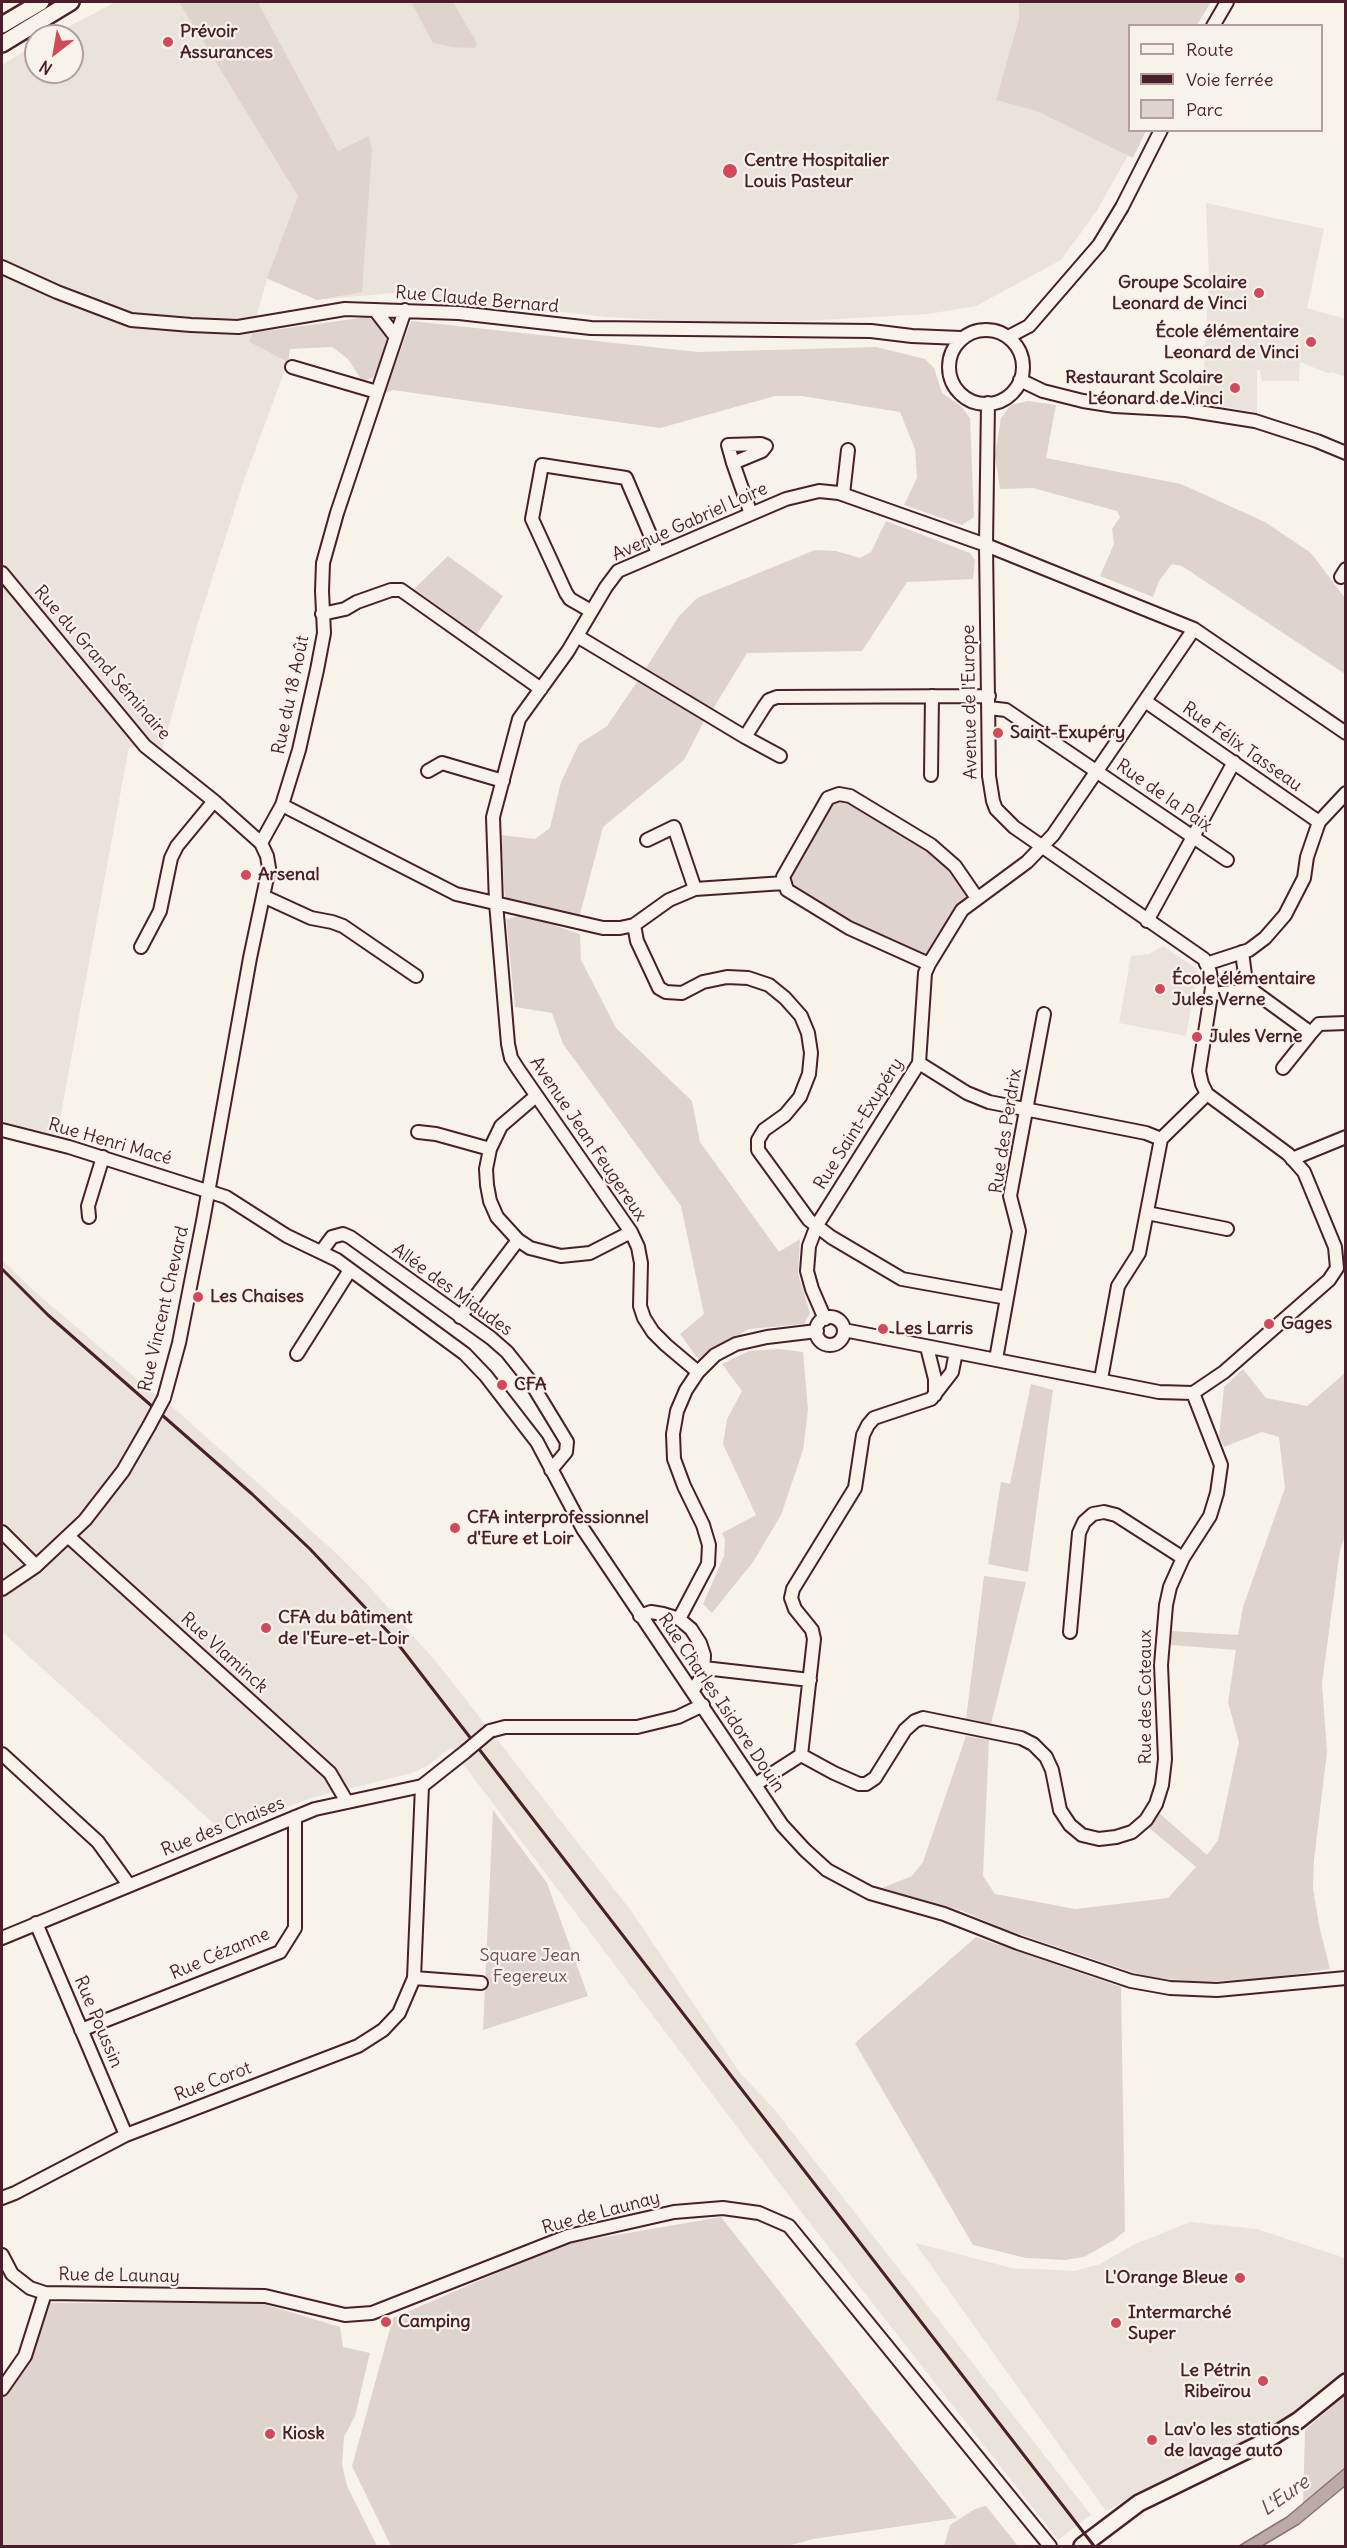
<!DOCTYPE html>
<html>
<head>
<meta charset="utf-8">
<style>
  body { margin:0 }
  #map { position:relative; width:1347px; height:2548px; overflow:hidden; background:#f7f3e8; font-family:Delius,sans-serif }
  canvas { display:block }
  .frame { position:absolute; inset:0; border:3px solid #4a1f2b; pointer-events:none }
  .legend { position:absolute; left:1128px; top:24px; width:195px; height:108px; box-sizing:border-box; background:#f7f3e8; border:2px solid #b29e9c; margin:0; padding:8px 10px; list-style:none; font-size:18px; color:#4a1f2b }
  .legend li { display:flex; align-items:center; gap:12px; height:30px }
  .legend b { width:30px; border:2px solid #b29e9c }
  .north { position:absolute; left:24px; top:24px; width:60px; height:60px; box-sizing:border-box; background:#f7f3e8; border:2px solid #b29e9c; border-radius:50%; rotate:211deg; font-size:16px; font-weight:700; line-height:24px; text-align:center; color:#4a1f2b }
  .north::after { content:''; display:block; margin:auto; width:21px; height:27px; background:#d1495b; clip-path:polygon(50% 0,100% 100%,50% 72%,0 100%) }
</style>
</head>
<body>
<div id="map">
<canvas width="1347" height="2548"></canvas>
<div class="frame"></div>
<ul class="legend">
<li><b style="height:8px;background:#f7f3e8"></b>Route</li>
<li><b style="height:8px;background:#4a1f2b"></b>Voie ferrée</li>
<li><b style="height:16px;background:#ded4cc"></b>Parc</li>
</ul>
<div class="north">N</div>
</div>
<script>
const g = document.querySelector('canvas').getContext('2d');
g.lineJoin = 'round';
function fill(path, color) { g.fillStyle = color; g.fill(path, 'evenodd'); }
const shape = rows => new Path2D(rows.map(r => 'M' + r).join(''));
function trace(path, color, width, dash) { g.strokeStyle = color; g.lineWidth = width; g.lineCap = dash ? 'butt' : 'round'; g.setLineDash(dash || []); g.stroke(path); }
function label(font, color, halo, rows, align = 'center') {
  g.font = font + ' Delius,sans-serif'; g.lineWidth = 4.5; g.setLineDash([]); g.textBaseline = 'middle'; g.strokeStyle = halo; g.fillStyle = color; for (const [text, x, y, turn = 0] of rows) {
    g.save(); g.translate(x, y); g.rotate((+turn || 0) * Math.PI / 180); g.textAlign = isNaN(turn) ? turn : align; if (halo) g.strokeText(text, 0, 0); g.fillText(text, 0, 0); g.restore();
  }
}
fill(shape([
  [116,2,180,2,343,160,258,2,1201,2,1130,26,1130,130,1134,145,1096,212,1061,260,976,306,928,314,803,321,686,321,606,317,393,293,317,300,267,279,249,342,288,362,244,480,198,622,162,750,129,747,57,1135,2,1122,2,65,36,44,36,72,72,72,72,36,50,36],
  [1206,203,1324,229,1307,308,1345,319,1345,380,1344,376,1331,372,1330,374,1300,362,1299,381,1262,381,1260,370,1257,370,1257,412,1212,405,1212,402,1197,402,1199,375,1204,367,1209,279],
  [1163,946,1197,969,1200,985,1195,986,1186,1036,1119,1023,1131,956,1149,954],
  [2,1260,33,1290,157,1396,144,1421,153,1429,167,1402,334,1551,369,1586,438,1664,632,1912,740,2073,774,2109,1091,2515,1058,2540,802,2213,451,1748,427,1766,412,1773,311,1798,222,1831,2,1632],
  [1190,2222,1257,2229,1345,2258,1345,2371,1277,2427,1229,2454,1161,2482,1106,2511,915,2243,1012,2268,1074,2271,1100,2264,1133,2245]
]), '#eae3da');
fill(shape([
  [179,2,258,2,338,151,369,136,372,150,362,292,317,300,267,278,298,196],
  [411,2,453,2,477,43,475,48,453,47,433,43],
  [1019,2,1211,2,1197,25,1130,26,1130,130,1146,131,1133,158,1037,111,996,100,1019,19],
  [367,317,381,324,386,333,387,343,373,378,362,381,348,359,332,347,290,349,288,362,249,342,252,333],
  [411,321,698,352,876,347,925,359,934,368,942,393,961,406,970,418,974,517,962,525,904,505,917,478,915,449,900,412,802,396,775,396,660,428,393,390,385,393],
  [1028,401,1056,405,1046,458,1181,484,1265,522,1311,553,1345,598,1345,674,1182,566,1172,564,1159,581,1153,597,1100,576,1114,544,1112,529,1120,517,1117,511,1033,488,1000,489,995,455,1001,418,1011,405],
  [886,521,970,553,975,560,973,579,907,582,862,651,747,653,713,709,646,668,679,616,697,598,815,550,836,551,860,558,871,552],
  [448,556,503,596,477,634,414,589],
  [637,682,704,721,684,760,603,827,579,918,505,901,501,835,535,839,550,828,561,782,579,744,607,726],
  [840,799,853,804,926,846,958,875,967,896,957,905,931,952,920,955,856,925,792,887,789,876,827,807],
  [523,915,580,934,581,960,616,1028,692,1101,700,1142,779,1252,800,1239,798,1274,810,1313,804,1324,749,1329,699,1360,680,1334,704,1314,681,1206,563,1044,552,1013,515,1007,506,919],
  [779,1349,803,1352,808,1410,803,1450,781,1515,753,1562,712,1613,703,1604,724,1556,725,1539,722,1533,756,1515,723,1444,727,1419,742,1391,722,1364,749,1351],
  [1243,1369,1266,1398,1307,1406,1345,1373,1345,1536,1340,1550,1324,1668,1322,1684,1327,1752,1314,1860,1313,1888,1319,1925,1330,1969,1271,1978,1201,1982,1147,1977,1004,1929,960,1910,882,1888,912,1876,923,1862,966,1736,989,1740,983,1876,995,1894,1075,1909,1168,1898,1196,1867,1147,1826,1158,1812,1207,1855,1218,1840,1239,1742,1228,1702,1236,1650,1171,1645,1171,1631,1238,1635,1243,1607,1285,1488,1279,1437,1262,1432,1224,1447,1219,1437,1224,1387],
  [1031,1384,1053,1390,1028,1572,988,1564,1001,1482,1010,1484],
  [984,1576,1026,1582,991,1724,966,1719],
  [493,1810,547,1883,588,1996,483,2030],
  [976,1937,1121,1987,1125,2231,1114,2240,1084,2257,1064,2260,1026,2258,973,2245,855,2043],
  [721,2217,957,2518,813,2539,788,2546,391,2546,352,2466,393,2318,564,2244],
  [257,2302,340,2327,343,2347,370,2353,355,2416,344,2437,342,2464,347,2486,377,2546,2,2546,2,2393,20,2373,50,2303],
  [1345,2395,1345,2468,1303,2505,1305,2430],
  [986,2506,1018,2546,944,2546,950,2525,975,2509]
]), '#ded4cc');
const water = shape([
  [1345,2468,1345,2486,1299,2524,1262,2546,1239,2546,1287,2517,1345,2468]
]);
fill(water, '#bcaaa7');
trace(water, '#8e7275', 1.5);
const minor = shape([
  [1213,26,1227,2],
  [2,267,57,292,131,320,191,325,238,327,345,309,459,313,591,328,871,331,912,336,961,338],
  [375,310,395,336],
  '949 367a37 37 0 1 1 74 0a37 37 0 1 1-74 0Z',
  [1008,337,1029,326,1099,245,1122,207,1161,130],
  [292,367,377,392],
  [1020,380,1043,391,1083,401,1115,406,1186,410,1255,421,1317,441,1346,453],
  [988,403,986,545,989,776,993,801,996,809,1014,827,1204,959,1210,972,1212,988,1199,1071,1202,1084,1207,1094,1288,1154,1304,1172,1335,1247,1337,1268],
  [733,463,762,451,766,446,761,444,728,445,733,463,751,514],
  [843,494,848,450],
  [2,573,145,746,214,801,261,843],
  [1341,577,1346,569],
  [591,611,570,599,566,593,532,519,542,465,626,478,658,553],
  [322,614,345,609,357,602,391,590,401,590,541,689],
  [577,636,745,737,764,707,769,700,777,697,989,696],
  [1145,701,1319,822],
  [989,708,1006,710,1227,860],
  [745,737,780,756],
  [428,771,442,763,503,781],
  [931,775,932,696],
  [282,805,456,894,603,928,620,928,634,925,669,900,695,889,784,883],
  [647,840,674,827,695,889],
  [263,896,311,918,332,922,343,926,416,976],
  [1147,921,1234,762],
  [634,925,637,941,659,988,666,992,682,993,703,982,727,977,748,978,769,985,785,998,801,1016,808,1033,811,1053,809,1074,800,1097,785,1115,764,1130,758,1140,758,1150,809,1220,831,1237,902,1279,1007,1298],
  [141,947,160,911,171,858,177,846,214,801],
  [1242,952,1247,990],
  [929,964,849,928,787,890,783,877,828,798,839,794,850,796,931,845,955,866,977,898],
  [1206,964,1249,950,1265,938,1285,915,1304,878,1307,857,1319,822,1346,793],
  [1211,994,1252,990,1311,1033,1319,1024,1346,1023],
  [919,1063,967,1093,989,1102,1146,1133,1161,1139],
  [1283,1068,1311,1033],
  [536,1096,501,1126,490,1149,486,1169,487,1185,490,1201,497,1217,518,1240,530,1248,561,1256,590,1253,631,1232],
  [2,1130,69,1147,226,1197,287,1236,337,1260,465,1354,486,1376,537,1442,583,1529,782,1825,805,1850,827,1870,870,1893,944,1914,1018,1943,1131,1981,1170,1988,1217,1990,1346,1978],
  [418,1132,436,1134,490,1149],
  [1292,1159,1346,1137],
  [1147,1213,1227,1229],
  [89,1217,88,1206,103,1157],
  [321,1252,332,1237,343,1234,350,1237,491,1338,507,1352,530,1381,567,1442,566,1452,551,1470],
  [460,1317,518,1240],
  '816 1331a14 14 0 1 1 28 0a14 14 0 1 1-28 0Z',
  [825,1319,812,1289,807,1271,809,1246,817,1225,919,1063,925,973,929,964,962,910,1027,862,1053,835,1194,629],
  [844,1330,1159,1392,1193,1393,1224,1372,1329,1280,1337,1268],
  [927,1347,935,1379,935,1395],
  [297,1354,350,1270],
  [996,1359,1019,1231,1010,1196,1044,1014],
  [698,1372,666,1345,653,1332,644,1318,640,1306,641,1263,638,1247,631,1232,518,1069,511,1058,508,1044,496,903,493,817,519,719,568,651,606,587,618,571,786,499,819,491,839,493,986,545,1194,629,1346,733],
  [1101,1379,1118,1286,1139,1253,1161,1139,1207,1094],
  [164,1398,179,1343,203,1221,250,958,269,868,267,856,261,843,282,805,299,750,317,670,324,633,322,591,323,563,337,513,405,310],
  [2,1532,36,1566],
  [69,1537,330,1773,347,1802],
  [2,1589,36,1566,85,1520,123,1471,149,1426],
  [640,1616,651,1612,663,1614,679,1619,691,1629,700,1643,704,1655,703,1675,693,1690],
  [679,1619,708,1564,709,1545,703,1525,684,1486,674,1459,673,1434,677,1411,686,1390,698,1372,715,1355,736,1344,767,1337,817,1331],
  [1070,1632,1079,1533,1084,1522,1093,1514,1104,1512,1116,1515,1183,1558],
  [704,1668,810,1680],
  [490,1731,505,1727,637,1727,678,1717,703,1705],
  [2,1754,98,1842,129,1885],
  [801,1755,834,1773,859,1784,866,1784,875,1778,905,1730,915,1721,923,1718,1021,1738,1033,1744,1046,1757,1052,1770,1060,1810,1070,1825,1082,1835,1099,1839,1116,1837,1132,1832,1146,1820,1156,1804,1162,1785,1165,1759,1161,1665,1166,1605,1170,1587,1183,1558,1210,1516,1217,1493,1221,1465,1193,1393],
  [801,1755,814,1639,812,1630,795,1609,791,1598,793,1589,855,1488,863,1435,868,1425,874,1418,931,1399,952,1372,956,1352],
  [756,1784,801,1755],
  [36,1923,126,2135],
  [2,1938,315,1809,422,1786,465,1752],
  [414,1978,481,1983],
  [81,2030,280,1952,295,1928,295,1817],
  [2,2198,15,2193,126,2135,358,2046,383,2030,399,2013,414,1978,422,1786],
  [2,2255,12,2274,30,2288,45,2293,265,2296,345,2315,372,2313,568,2236,674,2212,723,2208,759,2213,789,2226,1050,2546],
  [2,2389,25,2356,45,2293]
]);
const major = shape([
  [2,25,41,2],
  [2,44,71,2],
  [1082,2546,1139,2503,1264,2442,1299,2420,1346,2382]
]);
trace(minor, '#4a1f2b', 16);
trace(major, '#4a1f2b', 20);
trace(minor, '#f7f3e8', 12);
trace(major, '#f7f3e8', 15);
trace(shape([
  [2,1269,48,1315,252,1494,310,1549,391,1635,1094,2546]
]), '#4a1f2b', 3);
const minorBridge = shape([
  [149,1426,164,1398],
  [465,1752,490,1731]
]);
trace(minorBridge, '#4a1f2b', 16, []);
trace(minorBridge, '#f7f3e8', 12);
for (const [x, y, r, color] of [
  [168,42,6,"#d1495b"],
  [730,171,8,"#d1495b"],
  [1259,293,6,"#d1495b"],
  [1311,342,6,"#d1495b"],
  [1235,388,6,"#d1495b"],
  [998,733,6,"#d1495b"],
  [246,875,6,"#d1495b"],
  [1160,989,6,"#d1495b"],
  [1197,1037,6,"#d1495b"],
  [198,1297,6,"#d1495b"],
  [1269,1324,6,"#d1495b"],
  [883,1329,6,"#d1495b"],
  [502,1385,6,"#d1495b"],
  [455,1528,6,"#d1495b"],
  [266,1628,6,"#d1495b"],
  [1240,2278,6,"#d1495b"],
  [386,2322,6,"#d1495b"],
  [1116,2323,6,"#d1495b"],
  [1263,2381,6,"#d1495b"],
  [270,2434,6,"#d1495b"],
  [1152,2440,6,"#d1495b"]
]) { const dot = new Path2D(); dot.arc(x, y, r, 0, 2 * Math.PI); g.fillStyle = color; g.fill(dot); trace(dot, '#f7f3e8', 2); }
label('bold 18px', '#4a1f2b', '#f7f3e8', [
  ["Prévoir",180,32],
  ["Assurances",180,53],
  ["Centre Hospitalier",744,161],
  ["Louis Pasteur",744,182],
  ["Groupe Scolaire",1247,283,"right"],
  ["Leonard de Vinci",1247,304,"right"],
  ["École élémentaire",1299,332,"right"],
  ["Leonard de Vinci",1299,353,"right"],
  ["Restaurant Scolaire",1223,378,"right"],
  ["Léonard de Vinci",1223,399,"right"],
  ["Saint-Exupéry",1010,733],
  ["Arsenal",258,875],
  ["École élémentaire",1172,979],
  ["Jules Verne",1172,1000],
  ["Jules Verne",1209,1037],
  ["Les Chaises",210,1297],
  ["Gages",1281,1324],
  ["Les Larris",895,1329],
  ["CFA",514,1385],
  ["CFA interprofessionnel",467,1518],
  ["d'Eure et Loir",467,1539],
  ["CFA du bâtiment",278,1618],
  ["de l'Eure-et-Loir",278,1639],
  ["L'Orange Bleue",1228,2278,"right"],
  ["Intermarché",1128,2313],
  ["Super",1128,2334],
  ["Camping",398,2322],
  ["Le Pétrin",1251,2371,"right"],
  ["Ribeïrou",1251,2392,"right"],
  ["Lav'o les stations",1164,2430],
  ["de lavage auto",1164,2451],
  ["Kiosk",282,2434]
], 'left');
label('18px', '#4a1f2b', '#f7f3e8', [
  ["Rue Claude Bernard",477,300,5],
  ["Avenue Gabriel Loire",690,522,-24],
  ["Rue du Grand Séminaire",102,663,49],
  ["Rue du 18 Août",291,695,-78],
  ["Avenue de l'Europe",970,702,-91],
  ["Rue Félix Tasseau",1242,747,35],
  ["Rue de la Paix",1164,796,35],
  ["Rue Saint-Exupéry",859,1124,-58],
  ["Rue des Perdrix",1006,1131,-81],
  ["Avenue Jean Feugereux",588,1139,56],
  ["Rue Henri Macé",110,1142,16],
  ["Allée des Miaudes",452,1290,36],
  ["Rue Vincent Chevard",164,1309,-77],
  ["Rue Vlaminck",224,1653,42],
  ["Rue des Coteaux",1146,1697,-90],
  ["Rue Charles Isidore Douin",721,1703,56],
  ["Rue des Chaises",223,1827,-22],
  ["Rue Cézanne",220,1954,-23],
  ["Rue Poussin",98,2022,67],
  ["Rue Corot",213,2082,-21],
  ["Rue de Launay",601,2213,-15],
  ["Rue de Launay",119,2276,1]
]);
label('18px', '#6f4c53', '#f7f3e8', [
  ["Square Jean",530,1956],
  ["Fegereux",530,1977]
]);
label('italic 20px', '#6c4950', '#f7f3e8', [
  ["L'Eure",1285,2496,-35]
]);
</script>
</body>
</html>
